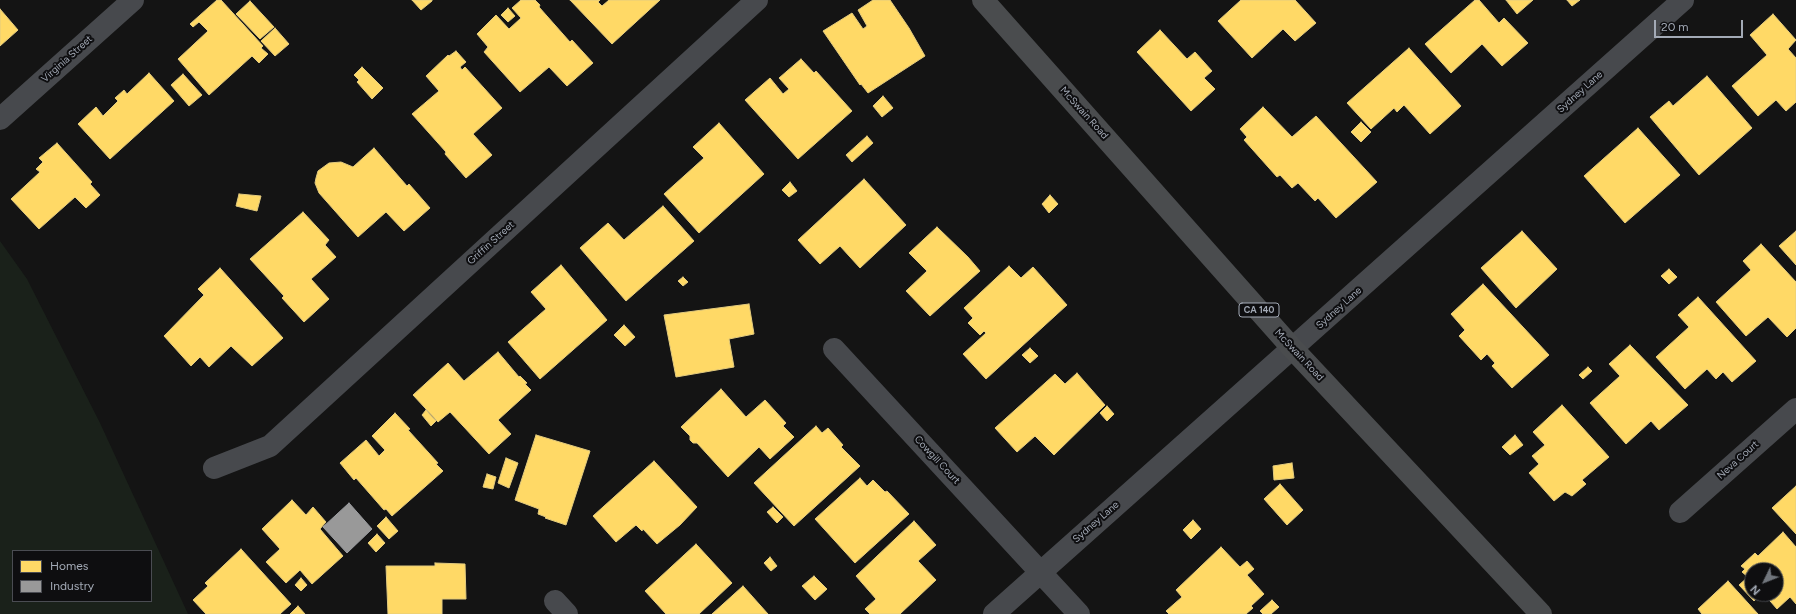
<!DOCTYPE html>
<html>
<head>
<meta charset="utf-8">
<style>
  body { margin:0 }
  #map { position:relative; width:1796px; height:614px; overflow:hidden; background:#141414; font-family:Figtree,sans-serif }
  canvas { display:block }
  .legend { position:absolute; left:12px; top:550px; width:140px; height:52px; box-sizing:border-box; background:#0e0e10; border:1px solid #4a4c52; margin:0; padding:5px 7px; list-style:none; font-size:12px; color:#a3aab6 }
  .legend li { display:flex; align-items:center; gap:8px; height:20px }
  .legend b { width:20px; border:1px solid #4a4c52 }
  .north { position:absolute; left:1744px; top:562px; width:40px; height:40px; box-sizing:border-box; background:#0e0e10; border:1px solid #4a4c52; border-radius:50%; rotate:227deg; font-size:11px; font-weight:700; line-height:16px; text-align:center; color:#a3aab6 }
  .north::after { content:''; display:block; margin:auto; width:14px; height:18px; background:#71767d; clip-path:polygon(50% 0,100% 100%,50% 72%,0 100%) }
  .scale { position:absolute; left:1654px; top:20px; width:89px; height:18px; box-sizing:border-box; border:2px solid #a3aab6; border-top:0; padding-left:5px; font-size:12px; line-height:14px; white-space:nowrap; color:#a3aab6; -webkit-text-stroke:3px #0e0e10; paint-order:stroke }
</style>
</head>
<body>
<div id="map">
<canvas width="1796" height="614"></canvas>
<ul class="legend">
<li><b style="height:11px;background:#ffd966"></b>Homes</li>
<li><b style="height:11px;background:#999"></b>Industry</li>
</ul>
<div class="north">N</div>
<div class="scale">20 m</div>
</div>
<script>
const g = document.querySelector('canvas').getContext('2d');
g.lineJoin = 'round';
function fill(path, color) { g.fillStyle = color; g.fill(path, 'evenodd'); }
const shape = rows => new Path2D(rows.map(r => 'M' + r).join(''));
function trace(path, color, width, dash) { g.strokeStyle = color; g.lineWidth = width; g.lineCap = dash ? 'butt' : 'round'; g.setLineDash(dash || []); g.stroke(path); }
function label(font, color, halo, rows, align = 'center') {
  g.font = font + ' Figtree,sans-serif'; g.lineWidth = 4; g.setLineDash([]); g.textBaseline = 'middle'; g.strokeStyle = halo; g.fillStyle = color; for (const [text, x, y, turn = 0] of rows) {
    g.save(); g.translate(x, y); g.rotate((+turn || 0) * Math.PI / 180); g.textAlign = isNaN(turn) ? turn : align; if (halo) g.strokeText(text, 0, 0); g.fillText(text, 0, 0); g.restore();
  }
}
fill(shape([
  [0,241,27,279,100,423,188,614,0,614],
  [13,551,151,551,151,601,13,601]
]), '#1a211a');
const homes = shape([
  [217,0,221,0,263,46,261,48,268,54,259,63,252,56,209,95,178,59,208,31,199,22,193,27,190,24,217,0],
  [412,0,432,0,432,1,421,10,412,0],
  [521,0,535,0,540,5,539,7,570,42,572,40,593,63,567,86,549,67,520,92,484,52,488,47,477,34,496,15,509,29,521,18,512,8,521,0],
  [570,0,600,0,598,2,602,6,609,0,660,0,612,44,570,0],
  [873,0,890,0,909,28,925,56,868,93,861,84,860,85,823,31,852,13,863,29,867,26,858,10,873,0],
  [1241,0,1295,0,1316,23,1295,41,1283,29,1252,58,1218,21,1241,0],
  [1475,0,1479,0,1499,23,1504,18,1528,43,1502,66,1482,44,1451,73,1425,44,1475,0],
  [1506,0,1533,0,1517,14,1506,0],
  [1567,0,1580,0,1572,6,1567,0],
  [250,1,274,27,260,39,236,14,250,1],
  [508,8,515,16,508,22,501,15,508,8],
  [0,9,18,30,0,46,0,9],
  [1773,14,1796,40,1788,49,1796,58,1796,102,1786,111,1776,100,1758,116,1732,86,1767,55,1750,35,1773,14],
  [275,28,289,44,275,56,261,41,275,28],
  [1160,30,1187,59,1195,52,1212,71,1204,78,1215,89,1191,111,1137,52,1160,30],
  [1409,48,1461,106,1430,134,1404,105,1397,112,1394,108,1371,129,1347,103,1409,48],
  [456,51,466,62,460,67,462,70,465,67,502,108,473,134,492,155,466,178,445,154,446,152,412,114,439,91,426,76,448,55,449,56,456,51],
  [801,59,814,73,816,71,852,111,798,159,745,100,770,78,783,94,789,89,779,78,801,59],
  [362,67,383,88,372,99,357,82,359,80,354,75,362,67],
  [149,73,174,101,110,159,78,124,96,107,103,116,118,101,115,98,124,90,127,94,149,73],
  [183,74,202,95,189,106,171,85,183,74],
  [1707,76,1752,128,1699,175,1650,117,1669,101,1673,106,1707,76],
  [883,96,893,108,882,117,873,106,883,96],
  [1263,107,1292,137,1316,116,1377,182,1336,218,1318,198,1315,201,1298,183,1292,188,1280,175,1277,177,1244,140,1247,137,1240,129,1263,107],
  [1361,122,1371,132,1361,142,1351,132,1361,122],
  [719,123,764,174,699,233,664,194,704,158,693,147,719,123],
  [1638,128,1680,175,1625,223,1584,176,1638,128],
  [867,136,873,143,852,162,846,155,867,136],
  [57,143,92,182,90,184,100,195,86,208,75,197,39,229,11,199,40,172,36,169,43,162,39,158,57,143],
  [374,148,407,186,409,184,430,208,404,231,386,212,358,237,319,193,315,183,316,178,318,171,329,163,341,162,353,167,374,148],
  [864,179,906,225,860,268,840,246,820,264,798,240,864,179],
  [790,182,797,191,789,197,782,190,790,182],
  [239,194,261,196,257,211,236,206,239,194],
  [1050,195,1058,204,1049,213,1042,204,1050,195],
  [663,206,694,241,626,301,580,248,608,223,624,240,663,206],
  [303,212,329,240,325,245,336,257,311,279,329,299,304,322,282,298,284,296,250,259,303,212],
  [937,227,968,257,980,271,930,316,906,291,927,271,909,253,937,227],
  [1522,231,1557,269,1516,308,1481,268,1522,231],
  [1796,231,1796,265,1779,246,1796,231],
  [1761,244,1796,282,1796,328,1787,337,1768,317,1746,336,1716,302,1751,270,1743,261,1761,244],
  [561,265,607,320,540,379,508,342,546,309,531,292,561,265],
  [1009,266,1021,278,1033,267,1067,305,986,379,963,354,986,333,984,331,980,335,968,323,973,318,964,308,1009,266],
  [220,268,283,338,252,366,231,346,209,367,200,357,191,366,164,336,204,295,198,289,220,268],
  [1669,269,1677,277,1669,284,1661,276,1669,269],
  [683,277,688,282,683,286,678,281,683,277],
  [1483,284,1549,355,1512,388,1492,366,1495,363,1487,354,1481,360,1459,336,1465,330,1451,314,1483,284],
  [1698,297,1756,361,1732,382,1723,372,1716,379,1707,369,1685,389,1656,357,1689,327,1678,315,1698,297],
  [749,304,754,334,729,339,734,367,676,377,664,315,749,304],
  [624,325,635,337,625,346,614,335,624,325],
  [1630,345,1688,405,1659,430,1651,421,1626,444,1590,403,1620,376,1609,364,1630,345],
  [1030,348,1038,356,1030,363,1022,355,1030,348],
  [498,352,519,377,520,376,527,383,525,384,531,390,498,420,511,434,489,454,450,412,438,422,413,395,448,363,464,381,498,352],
  [1588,367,1592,371,1583,379,1579,375,1588,367],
  [1077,373,1105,405,1054,455,1035,436,1017,452,995,428,1055,374,1065,384,1077,373],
  [721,389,746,417,765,400,786,423,783,426,794,437,770,459,759,447,728,477,697,443,693,443,690,440,690,436,681,427,721,389],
  [1562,405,1609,457,1582,480,1586,484,1572,496,1565,492,1554,501,1529,473,1539,464,1532,456,1545,445,1533,432,1562,405],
  [1107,406,1114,414,1107,421,1100,413,1107,406],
  [426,410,436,421,431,426,422,415,426,410],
  [395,413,410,429,408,430,438,463,436,464,443,471,392,516,386,509,384,510,356,478,354,480,340,463,366,440,379,456,385,450,372,436,395,413],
  [816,426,822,433,828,428,843,445,841,447,860,466,794,526,754,483,816,426],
  [536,435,590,451,566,525,545,518,546,517,538,514,539,509,515,500,536,435],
  [1515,435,1523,445,1510,455,1502,447,1515,435],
  [506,458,518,463,509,488,498,483,506,458],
  [654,461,697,507,680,525,657,544,643,529,642,531,636,525,616,542,593,516,654,461],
  [1292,463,1294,478,1274,480,1273,466,1292,463],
  [487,474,496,477,493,489,483,487,487,474],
  [860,478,867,486,873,480,885,492,887,491,909,514,855,563,815,519,860,478],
  [1280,484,1303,510,1287,525,1264,499,1280,484],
  [1796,486,1796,534,1772,508,1796,486],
  [292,500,306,515,313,507,326,522,320,529,343,556,312,584,300,570,286,583,266,562,280,549,262,529,292,500],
  [773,507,783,517,777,523,767,512,773,507],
  [386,517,398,531,389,539,377,526,386,517],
  [1193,520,1201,529,1191,539,1183,530,1193,520],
  [914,521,936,545,918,561,936,580,900,614,870,614,865,609,876,599,856,576,914,521],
  [1783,532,1796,547,1796,604,1790,597,1777,609,1764,594,1776,594,1776,570,1752,570,1752,594,1761,594,1754,601,1739,585,1748,577,1742,572,1745,569,1741,566,1755,553,1758,556,1783,532],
  [377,534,385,543,376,552,368,543,377,534],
  [696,544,732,583,699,614,666,614,645,591,696,544],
  [1221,547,1240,567,1247,561,1254,569,1247,575,1264,594,1251,606,1253,608,1246,614,1169,614,1166,611,1182,597,1176,590,1221,547],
  [241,549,291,604,280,614,206,614,193,600,208,586,205,583,241,549],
  [770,557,777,566,771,571,764,563,770,557],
  [435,563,465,564,466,599,442,599,442,614,388,614,386,566,435,566,435,563],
  [814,576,827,589,815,600,802,586,814,576],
  [301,578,307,585,301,591,295,585,301,578],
  [1728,581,1758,614,1702,614,1698,609,1728,581],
  [743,586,768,614,712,614,743,586],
  [1272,600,1279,607,1271,614,1263,614,1260,611,1272,600],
  [298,606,305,614,290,614,298,606]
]);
fill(homes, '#ffd966');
trace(homes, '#e3cb7e', 1);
const industry = shape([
  [349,503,372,529,347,553,323,527,349,503]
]);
fill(industry, '#999');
trace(industry, '#9c9ea2', 1);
trace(shape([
  [0,119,133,0],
  [834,349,1079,614],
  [214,468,270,446,757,0],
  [1680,512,1796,409],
  [555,601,567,614],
  [994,614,1683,0]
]), '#47494d', 22);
trace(shape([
  [983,0,1293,349,1541,614]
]), '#4a4c4e', 22);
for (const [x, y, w] of [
  [1259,310,40]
]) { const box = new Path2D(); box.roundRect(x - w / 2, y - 7, w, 14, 3); g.fillStyle = '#0e0e10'; g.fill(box); trace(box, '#a3aab6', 1); }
label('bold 9px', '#a3aab6', null, [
  ["CA 140",1259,310]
]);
label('10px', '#a3aab6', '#0e0e10', [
  ["Virginia Street",67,59,-42],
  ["Sydney Lane",1580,92,-42],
  ["McSwain Road",1084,113,48],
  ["Griffin Street",491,243,-42],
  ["Sydney Lane",1339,308,-42],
  ["McSwain Road",1299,355,47],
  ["Cowgill Court",937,460,47],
  ["Neva Court",1738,460,-42],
  ["Sydney Lane",1096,522,-41]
]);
</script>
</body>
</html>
